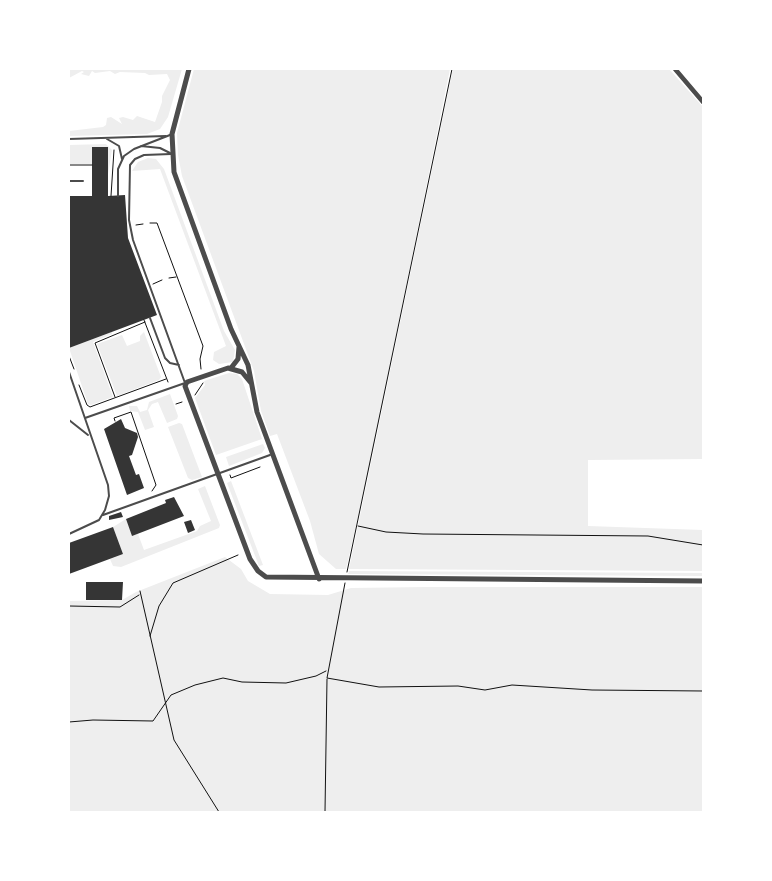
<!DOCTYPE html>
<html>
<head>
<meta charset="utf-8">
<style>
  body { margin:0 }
  #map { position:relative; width:772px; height:881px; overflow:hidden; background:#fff; font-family:"Zilla Slab",serif }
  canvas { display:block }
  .frame { position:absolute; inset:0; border:70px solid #fff; pointer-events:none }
</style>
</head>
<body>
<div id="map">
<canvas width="772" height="881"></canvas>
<div class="frame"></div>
</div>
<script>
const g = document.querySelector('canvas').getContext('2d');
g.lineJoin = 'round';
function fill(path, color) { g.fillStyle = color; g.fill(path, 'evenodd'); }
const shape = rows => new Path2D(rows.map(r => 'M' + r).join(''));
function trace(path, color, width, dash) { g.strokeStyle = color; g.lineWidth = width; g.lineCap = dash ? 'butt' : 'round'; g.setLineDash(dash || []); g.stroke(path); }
fill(shape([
  [69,69,182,69,168,117,160,129,147,134,69,136,69,131,103,127,106,125,107,118,111,117,122,124,119,118,123,117,133,120,137,116,155,122,162,102,162,96,170,80,167,74,149,75,145,73,120,72,115,74,110,71,95,73,92,71,89,76,81,74,84,72,82,71,69,78],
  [194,69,450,69,369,470,346,569,336,569,319,554,310,521,277,434,270,436,261,411,254,371,182,176,178,155,177,133],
  [453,69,669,69,703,107,703,459,588,460,588,526,703,530,703,571,349,569],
  [106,144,112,150,108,174,107,147,92,147,92,164,69,164,69,145],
  [148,158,156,159,164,169,224,331,235,350,233,362,219,364,213,360,214,352,226,346,160,169,132,171,138,162],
  [112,332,112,334,93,342,113,397,91,405,88,404,69,348],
  [144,332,161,377,159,380,117,396,97,344,122,335,127,346,140,341,140,336],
  [229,373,237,374,242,379,262,439,216,455,195,398,205,385,204,381],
  [170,394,178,416,177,419,167,423,158,402,152,404,148,410,154,427,145,430,138,412,130,411,129,406,137,406,140,412,147,410,149,402],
  [179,423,182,424,202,477,192,480,188,478,168,427],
  [263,444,265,448,262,453,229,466,226,457],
  [231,481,263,565,259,566,227,483],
  [205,486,220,525,219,528,121,567,113,566,110,559,123,554,113,527,126,519,132,535,138,534,144,550,197,531,200,526,211,521,198,489],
  [225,557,241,569,248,581,270,594,328,595,351,588,426,587,703,587,703,812,69,812,69,601,122,600,136,592],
  [349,571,703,573,703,576,348,574]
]), '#eee');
fill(shape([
  [92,147,108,147,108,196,125,195,128,238,157,315,69,348,69,196,92,196],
  [121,419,125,428,137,433,138,437,132,455,129,456,136,475,139,474,144,488,127,495,104,429],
  [174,497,184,516,132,536,126,519,166,503,165,500],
  [121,512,123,517,109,520,109,516],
  [191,520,195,530,188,533,184,522],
  [113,527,123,554,69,574,69,543],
  [86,582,123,582,122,600,86,600]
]), '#353535');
trace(shape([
  [69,165,92,165],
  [111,196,114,150],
  [150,223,157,223,203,346,200,359,201,369],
  [136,225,143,224],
  [169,278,176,277],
  [153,284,162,280],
  [144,320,168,382],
  [69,356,74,369],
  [79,385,87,405,90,407,166,379],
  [195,395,203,383],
  [115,397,95,343,145,322],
  [176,404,182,402],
  [115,421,114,418,131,412,156,485,152,491],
  [230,475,231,478,260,467],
  [358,526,386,532,423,534,648,536,703,545],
  [347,572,452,69],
  [345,583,327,678,379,687,458,686,485,690,512,685,592,690,703,691],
  [140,591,174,740,219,812],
  [69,606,120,607,139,595],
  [150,636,159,606,173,583,238,555],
  [69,722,93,720,153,721,171,695,195,685,223,678,242,682,286,683,316,676,326,671],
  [325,812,327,679]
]), '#111', 1);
trace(shape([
  [69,139,166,136],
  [107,139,119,146,122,159],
  [141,146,160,148,170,153],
  [69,181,83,181],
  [118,196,118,169,124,156,134,149,170,135],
  [150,318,165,358,170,363,179,365],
  [69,372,108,485,109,496,105,510,99,520,69,534],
  [85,418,185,383,133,240,129,220,130,165,135,159,144,155,171,154],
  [69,420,88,435],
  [103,515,270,455]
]), '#4c4c4c', 2);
trace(shape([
  [675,69,703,102]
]), '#4c4c4c', 4.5);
trace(shape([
  [189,69,172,134,174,172,231,329,248,365,257,412,319,579],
  [231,368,238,359,239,347],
  [251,383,242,372,228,368,187,382,185,386,250,559,258,571,266,577,703,581]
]), '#4c4c4c', 5);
</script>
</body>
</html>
